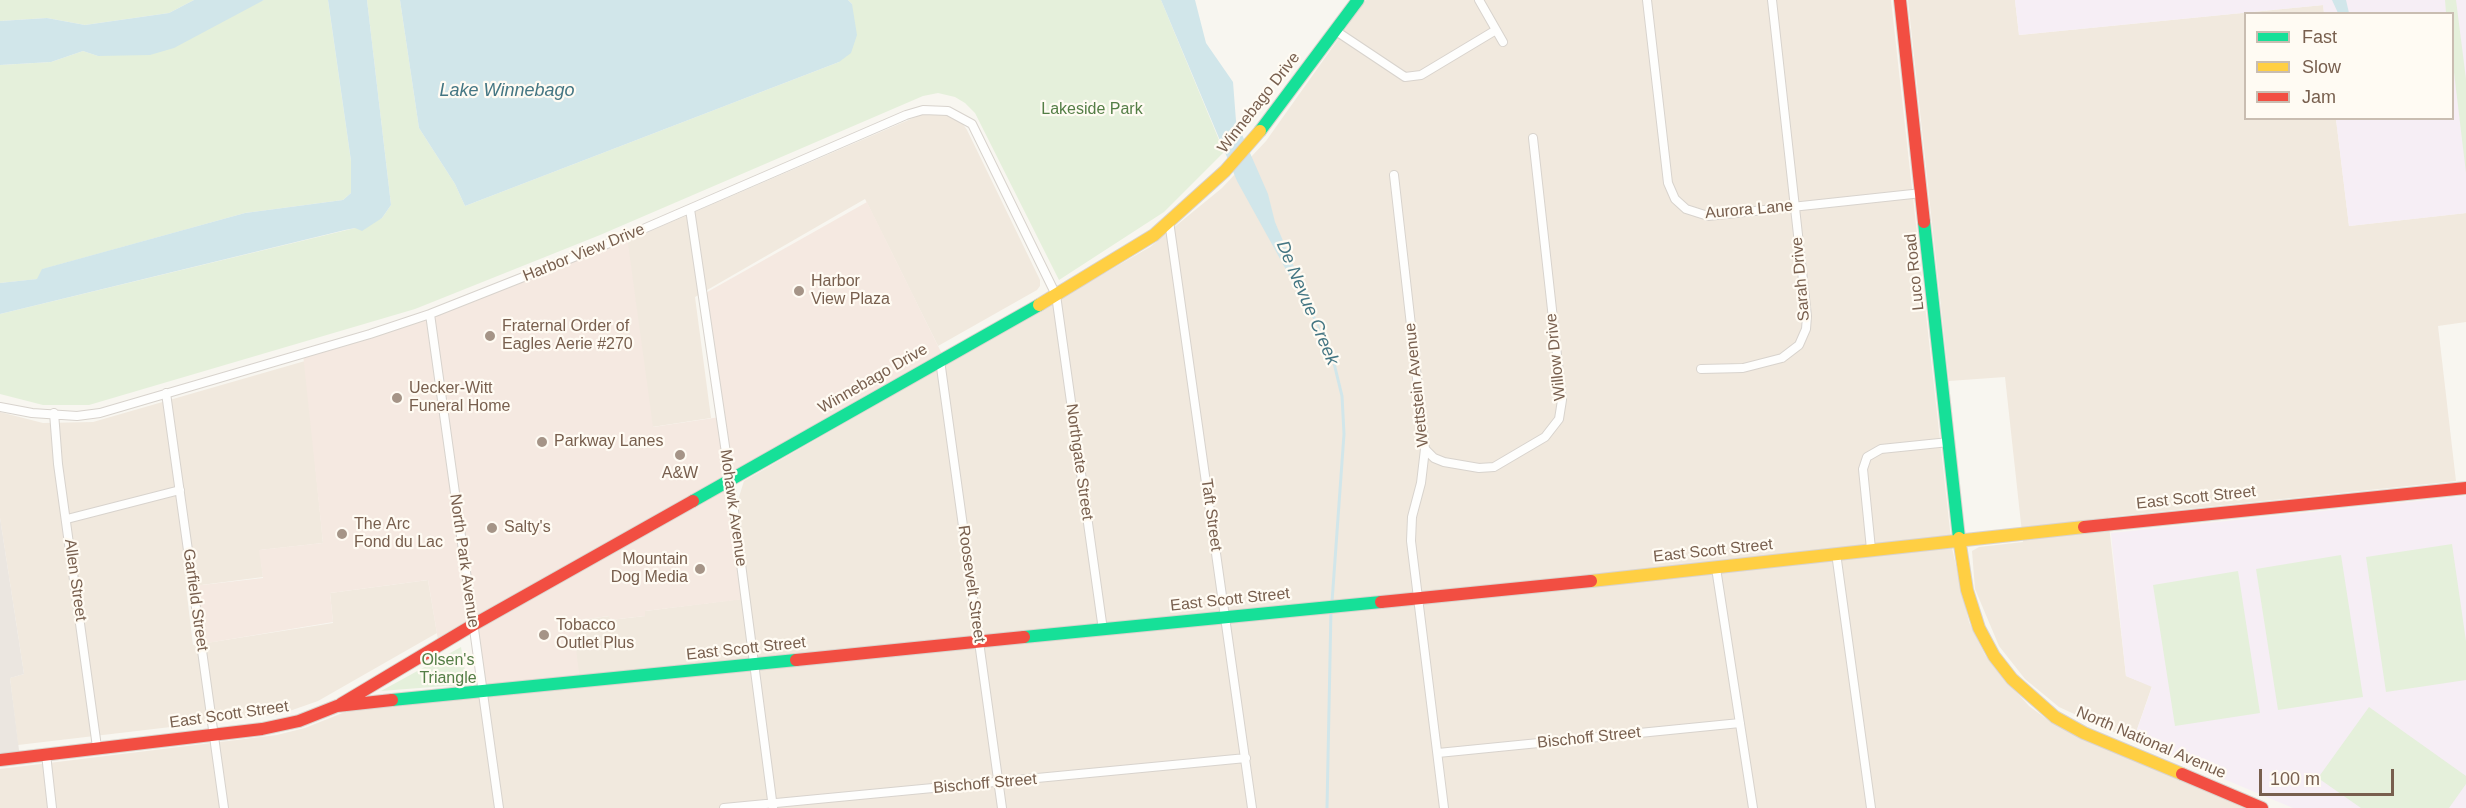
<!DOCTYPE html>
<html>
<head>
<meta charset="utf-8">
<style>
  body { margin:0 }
  #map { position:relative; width:2466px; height:808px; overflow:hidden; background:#f8f6f0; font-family:Helvetica,sans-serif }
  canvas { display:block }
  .legend { position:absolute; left:2244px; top:12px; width:210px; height:108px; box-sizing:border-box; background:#fffbf3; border:2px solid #c9bdb1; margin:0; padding:8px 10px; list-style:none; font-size:18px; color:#785f4e }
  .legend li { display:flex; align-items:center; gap:12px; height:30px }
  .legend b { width:30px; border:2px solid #c9bdb1 }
  .scale { position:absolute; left:2259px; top:769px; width:135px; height:27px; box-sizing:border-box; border:3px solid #785f4e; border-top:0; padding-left:8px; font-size:18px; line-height:21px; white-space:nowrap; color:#785f4e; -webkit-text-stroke:4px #fffbf3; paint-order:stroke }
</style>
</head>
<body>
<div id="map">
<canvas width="2466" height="808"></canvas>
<ul class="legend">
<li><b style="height:8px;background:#16e098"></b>Fast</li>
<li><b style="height:8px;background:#ffcf43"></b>Slow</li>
<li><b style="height:8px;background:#f24e42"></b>Jam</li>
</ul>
<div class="scale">100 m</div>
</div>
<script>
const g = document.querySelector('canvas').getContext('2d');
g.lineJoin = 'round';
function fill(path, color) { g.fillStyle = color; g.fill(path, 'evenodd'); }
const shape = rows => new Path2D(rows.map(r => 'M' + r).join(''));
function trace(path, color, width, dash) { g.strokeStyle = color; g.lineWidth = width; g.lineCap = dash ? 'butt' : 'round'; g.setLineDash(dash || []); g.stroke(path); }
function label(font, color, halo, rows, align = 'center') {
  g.font = font + ' Helvetica,sans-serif'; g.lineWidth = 4.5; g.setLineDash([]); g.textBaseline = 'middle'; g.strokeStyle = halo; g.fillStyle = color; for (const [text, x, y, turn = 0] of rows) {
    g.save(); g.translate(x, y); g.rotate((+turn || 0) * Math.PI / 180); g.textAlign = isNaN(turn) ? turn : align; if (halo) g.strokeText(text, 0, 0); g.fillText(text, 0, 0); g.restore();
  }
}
fill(shape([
  [1366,0,1891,0,1952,548,1969,622,1985,655,1995,668,2029,706,2052,723,2248,808,0,808,0,769,277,735,305,728,350,710,580,686,572,621,610,616,610,620,645,616,645,611,749,598,738,500,744,481,1150,247,1222,188,1266,141],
  [1908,0,2015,0,2019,35,2323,5,2324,13,2246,14,2246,118,2336,119,2349,226,2466,213,2466,322,2438,326,2456,481,2108,517,2126,676,2152,686,2133,741,2059,707,2025,679,1999,646,1975,589,1972,551,1979,547,2023,542,2005,377,1949,381],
  [943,110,963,124,967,130,1040,280,1040,286,1037,290,938,346,865,199,695,297,711,418,652,427,627,241,927,112],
  [305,361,323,543,260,550,263,577,186,587,193,645,333,623,330,593,428,580,437,633,318,701,281,714,18,745,10,678,24,674,0,518,0,412,43,423,93,422]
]), '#f1e9de');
fill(shape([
  [867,202,944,358,730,480,745,599,645,611,645,616,610,620,609,616,573,621,580,683,483,693,473,626,439,646,428,580,330,593,333,622,201,644,193,586,263,578,259,550,323,543,303,354,370,334,627,236,653,427,720,417,702,295]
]), '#f5e9e1');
fill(shape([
  [0,518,24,674,10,678,20,758,0,760]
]), '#ebe6e0');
fill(shape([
  [2015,0,2466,0,2466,213,2349,226,2336,119,2452,118,2452,14,2324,13,2323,5,2019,35],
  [2466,496,2466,808,2293,808,2133,741,2152,687,2126,676,2111,533]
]), '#f6eef5');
fill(shape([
  [0,0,194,0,169,13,85,25,47,18,0,21],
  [264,0,328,0,351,161,351,193,343,200,245,213,43,269,38,279,0,283,0,65,51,62,83,51,98,56],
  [367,0,400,0,419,128,455,184,465,206,839,62,852,4,848,0,1161,0,1224,152,1164,212,1059,280,975,113,965,103,955,97,938,93,923,96,600,235,415,309,89,405,43,405,0,394,0,314,355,228,382,218,391,205],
  [2445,0,2456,0,2466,79,2466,173,2453,64,2452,14,2446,13],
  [2452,544,2466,641,2466,680,2386,692,2366,557],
  [2341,555,2363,697,2278,710,2256,569],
  [2238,571,2260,713,2175,726,2153,585],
  [461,647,468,688,445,686,381,691],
  [2369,707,2466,776,2466,784,2449,808,2361,808,2318,778]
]), '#e5f0db');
fill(shape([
  [194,0,264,0,174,48,150,55,98,56,83,51,51,62,0,65,0,21,47,18,85,25,169,13],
  [328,0,367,0,391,205,382,218,362,231,355,228,345,230,0,314,0,283,37,279,42,269,245,213,343,200,351,193,351,161],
  [400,0,848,0,852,4,857,35,851,53,839,62,465,206,455,184,419,128],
  [1161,0,1195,0,1206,43,1233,82,1236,121,1268,194,1275,222,1326,342,1237,181],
  [2332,0,2346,0,2349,13,2338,13]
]), '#d1e6ea');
trace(shape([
  [1325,339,1332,355,1342,396,1344,434,1332,602],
  [1327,808,1331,609]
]), '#d1e6ea', 3);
const street = shape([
  [1479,0,1503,42],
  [1647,0,1668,183,1675,199,1686,209,1708,216,1922,193],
  [1336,31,1405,77,1421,75,1496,30],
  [1394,175,1425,449,1421,483,1412,517,1411,541,1444,808],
  [690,209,730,480,773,808],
  [1169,221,1252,808],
  [430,314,499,808],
  [940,360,1002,808],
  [1701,369,1743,368,1782,358,1799,345,1806,329,1807,316,1772,0],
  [166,393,224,808],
  [0,407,32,413,77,416,100,413,370,334,430,314,627,236,906,115,923,110,948,111,972,124,1056,295,1103,630],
  [54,413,58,464,97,747],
  [1425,449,1434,458,1444,462,1479,468,1494,467,1545,437,1559,419,1562,400,1533,138],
  [67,519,180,490],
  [1871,549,1863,469,1867,457,1881,449,1949,442],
  [1836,553,1871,808],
  [1716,568,1753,808],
  [1438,753,1740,723],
  [46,754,52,808],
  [724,808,1246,758]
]);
const fast = shape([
  [1260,131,1358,0],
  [1924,222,1959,538],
  [693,501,1039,305],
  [1024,637,1381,602],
  [392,700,796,660]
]);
const slow = shape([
  [1039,305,1154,235,1225,171,1260,131],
  [1959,538,1967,590,1979,628,1994,656,2012,679,2055,717,2084,733,2182,774],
  [1591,581,2084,527]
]);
const jam = shape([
  [1900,0,1924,222],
  [2084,527,2466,488],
  [1381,602,1591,581],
  [796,660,1024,637],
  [341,704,473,625,693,501],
  [0,760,262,729,299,721,337,706,392,700],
  [2182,774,2262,808]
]);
trace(street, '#d8d3cd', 10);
trace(fast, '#d9d3cd', 14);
trace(slow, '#d9d3cd', 14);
trace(jam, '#d9d3cd', 14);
trace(street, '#fefefd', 8);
trace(fast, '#16e098', 12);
trace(slow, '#ffcf43', 12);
trace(jam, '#f24e42', 12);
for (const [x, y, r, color] of [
  [799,291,6,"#a59487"],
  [490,336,6,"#a59487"],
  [397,398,6,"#a59487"],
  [542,442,6,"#a59487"],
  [680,455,6,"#a59487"],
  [492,528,6,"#a59487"],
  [342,534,6,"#a59487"],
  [700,569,6,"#a59487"],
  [544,635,6,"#a59487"]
]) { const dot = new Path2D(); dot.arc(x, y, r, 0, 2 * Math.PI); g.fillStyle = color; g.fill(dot); trace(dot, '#fffbf3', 2); }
label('16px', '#785f4e', '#fffbf3', [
  ["Winnebago Drive",1259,103,-52],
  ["Aurora Lane",1749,210,-5],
  ["Harbor View Drive",584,253,-22],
  ["Luco Road",1915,272,-96],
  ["Sarah Drive",1801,279,-95],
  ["Willow Drive",1556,357,-96],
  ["Winnebago Drive",873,379,-30],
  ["Wettstein Avenue",1417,385,-96],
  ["Northgate Street",1079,462,82],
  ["East Scott Street",2196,498,-6],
  ["Mohawk Avenue",733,508,82],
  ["Taft Street",1211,515,82],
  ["East Scott Street",1713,551,-6],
  ["North Park Avenue",464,561,82],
  ["Allen Street",75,580,82],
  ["Roosevelt Street",971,584,82],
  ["Garfield Street",195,600,82],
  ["East Scott Street",1230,600,-6],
  ["East Scott Street",746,649,-6],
  ["East Scott Street",229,715,-8],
  ["Bischoff Street",1589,738,-6],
  ["North National Avenue",2151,743,23],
  ["Bischoff Street",985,784,-5]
]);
label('16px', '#547e46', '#fffbf3', [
  ["Lakeside Park",1092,110],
  ["Olsen's",448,661],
  ["Triangle",448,679]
]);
label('16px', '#785f4e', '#fffbf3', [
  ["Harbor",811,282],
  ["View Plaza",811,300],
  ["Fraternal Order of",502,327],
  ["Eagles Aerie #270",502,345],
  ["Uecker-Witt",409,389],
  ["Funeral Home",409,407],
  ["Parkway Lanes",554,442],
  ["A&W",680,474,"center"],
  ["The Arc",354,525],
  ["Fond du Lac",354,543],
  ["Salty's",504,528],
  ["Mountain",688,560,"right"],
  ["Dog Media",688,578,"right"],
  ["Tobacco",556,626],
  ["Outlet Plus",556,644]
], 'left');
label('italic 18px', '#447683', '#fffbf3', [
  ["Lake Winnebago",507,91],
  ["De Nevue Creek",1307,303,67]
]);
</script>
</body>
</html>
